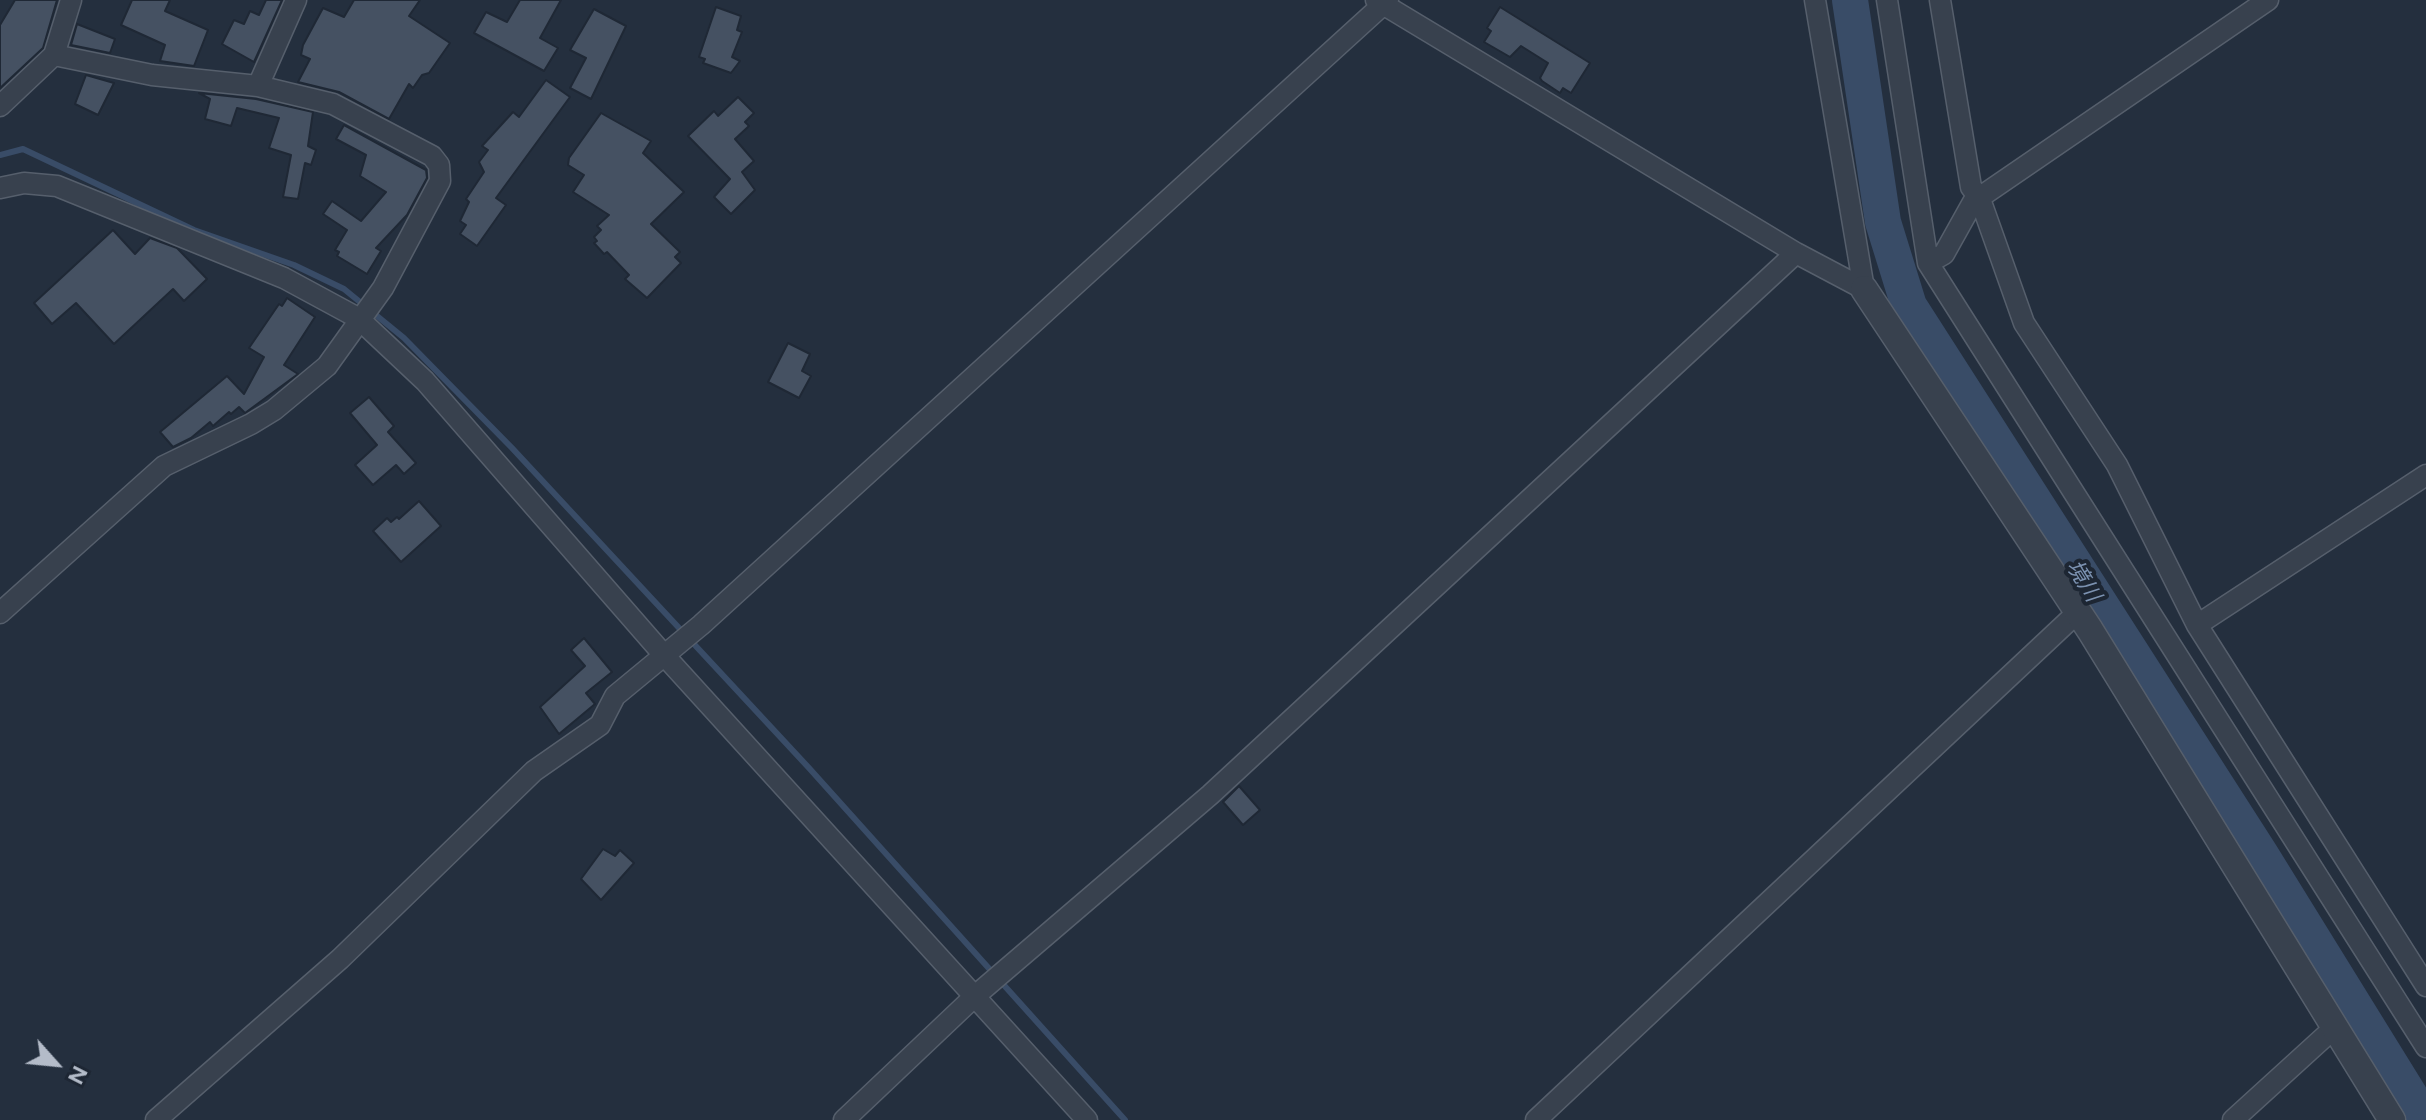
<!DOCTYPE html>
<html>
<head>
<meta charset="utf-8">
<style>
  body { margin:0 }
  #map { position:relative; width:2426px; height:1120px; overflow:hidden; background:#242f3e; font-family:Figtree,sans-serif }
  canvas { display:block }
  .north { position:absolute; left:16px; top:1024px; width:80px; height:80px; -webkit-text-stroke:6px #1d2633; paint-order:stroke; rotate:117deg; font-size:22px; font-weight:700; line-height:32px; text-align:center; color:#b4bcc9 }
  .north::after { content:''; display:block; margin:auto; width:28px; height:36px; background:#b4bcc9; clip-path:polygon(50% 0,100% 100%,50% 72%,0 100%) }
</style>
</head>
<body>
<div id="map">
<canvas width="2426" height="1120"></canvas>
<div class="north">N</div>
</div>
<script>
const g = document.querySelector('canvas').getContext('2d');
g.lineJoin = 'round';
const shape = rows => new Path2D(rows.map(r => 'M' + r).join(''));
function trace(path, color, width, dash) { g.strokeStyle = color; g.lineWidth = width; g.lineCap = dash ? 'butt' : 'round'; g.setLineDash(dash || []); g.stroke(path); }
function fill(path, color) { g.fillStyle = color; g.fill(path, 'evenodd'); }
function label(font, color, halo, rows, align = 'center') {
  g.font = font + ' Figtree,"Noto Sans JP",sans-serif'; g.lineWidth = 8; g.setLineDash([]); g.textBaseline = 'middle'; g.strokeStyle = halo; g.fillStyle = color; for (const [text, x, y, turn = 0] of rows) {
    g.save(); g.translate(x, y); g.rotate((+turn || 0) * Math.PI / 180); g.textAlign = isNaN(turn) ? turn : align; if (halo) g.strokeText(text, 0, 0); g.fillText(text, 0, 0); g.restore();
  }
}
trace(shape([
  [0,155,23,149,194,230,294,265,344,289,404,338,512,448,809,768,1125,1120]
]), '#394c67', 6);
trace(shape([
  [1850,0,1883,222,1909,306,2261,855,2425,1120]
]), '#394c67', 36);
const building = shape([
  [15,0,57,0,43,48,0,88,0,25,15,0],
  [132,0,170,0,165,11,208,30,194,66,160,61,165,45,121,25,132,0],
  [266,0,282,0,254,62,222,44,234,20,244,24,250,11,259,15,266,0],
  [354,0,420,0,409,16,450,43,429,73,422,75,413,88,409,84,389,119,339,92,298,82,310,59,301,55,303,45,323,8,344,17,354,0],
  [520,0,561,0,540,38,558,48,544,71,474,33,486,12,507,22,520,0],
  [716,7,741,16,737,30,742,32,732,57,740,61,731,73,703,63,705,59,699,57,716,7],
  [1500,7,1590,63,1571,93,1563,88,1560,93,1542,81,1540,78,1548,63,1521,46,1510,57,1484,42,1491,31,1487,28,1500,7],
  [594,9,626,26,591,99,570,88,586,58,570,50,594,9],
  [77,24,115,39,110,53,71,45,77,24],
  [86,75,114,83,98,115,75,104,86,75],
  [546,80,570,97,496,198,506,205,477,246,460,234,466,225,460,221,469,202,466,199,484,172,479,162,488,150,482,146,513,112,519,117,546,80],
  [199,93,256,99,313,112,308,146,316,150,311,165,305,163,298,199,283,197,291,155,269,148,279,118,237,108,231,126,205,119,210,99,199,93],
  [738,97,754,113,745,122,749,126,735,139,754,161,742,172,755,190,731,214,714,197,730,179,688,136,714,111,718,116,738,97],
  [601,113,651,141,643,153,684,192,651,224,680,252,675,257,681,263,647,298,625,279,629,275,607,252,604,254,594,243,597,241,594,237,601,230,597,226,609,215,573,192,584,175,568,165,569,158,601,113],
  [344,125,426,170,427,178,407,215,376,248,381,251,367,274,337,256,339,252,335,250,347,230,323,214,332,201,361,221,386,192,360,176,366,155,336,139,344,125],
  [113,230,135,254,150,238,177,248,207,279,184,301,173,289,114,344,76,303,52,324,34,303,113,230],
  [287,298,315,317,284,365,298,374,245,413,239,407,231,414,229,412,213,426,210,422,191,438,173,447,160,432,227,376,244,394,264,357,249,348,279,304,282,306,287,298],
  [788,343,810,354,802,371,811,376,799,398,768,382,788,343],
  [369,397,394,426,388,432,416,463,404,474,396,465,373,485,355,465,377,445,350,413,369,397],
  [419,501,441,526,401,562,373,531,387,518,391,522,397,517,399,519,419,501],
  [584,638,612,672,586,693,595,704,559,734,540,707,585,666,571,650,584,638],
  [1239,786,1260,810,1243,825,1223,802,1239,786],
  [603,849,615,856,620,850,634,863,601,900,581,879,603,849]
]);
fill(building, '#455162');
trace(building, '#1f2835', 2);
const minor = shape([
  [1376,0,1796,253,1864,289],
  [1815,0,1864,289],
  [1887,0,1928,263,2426,1047],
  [1940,0,1971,187,1980,199,2024,323,2117,465,2197,625,2426,986],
  [54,55,71,0],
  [0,106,54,55,152,75,258,86],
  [0,188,24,183,57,186,284,278,358,318,425,381,663,654,1087,1120],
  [1928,263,1944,254,1973,202,2268,0],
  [0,613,164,466,251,424,274,410,327,366,383,288,440,181,439,165,432,156,333,104,258,86,296,0],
  [2197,625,2426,475],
  [156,1120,340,959,534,771,600,725,615,696,701,625,1388,0],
  [844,1120,975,996,1210,795,1796,253],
  [1536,1120,2078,612],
  [2233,1120,2333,1029]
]);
const tertiary = shape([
  [1864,289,2090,630,2392,1120]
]);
trace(minor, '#565f6c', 23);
trace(tertiary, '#565f6c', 29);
trace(minor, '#38414e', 20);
trace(tertiary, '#38414e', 26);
label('italic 22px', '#7c92b1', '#1d2633', [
  ["境川",2083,581,58]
]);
</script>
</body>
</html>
